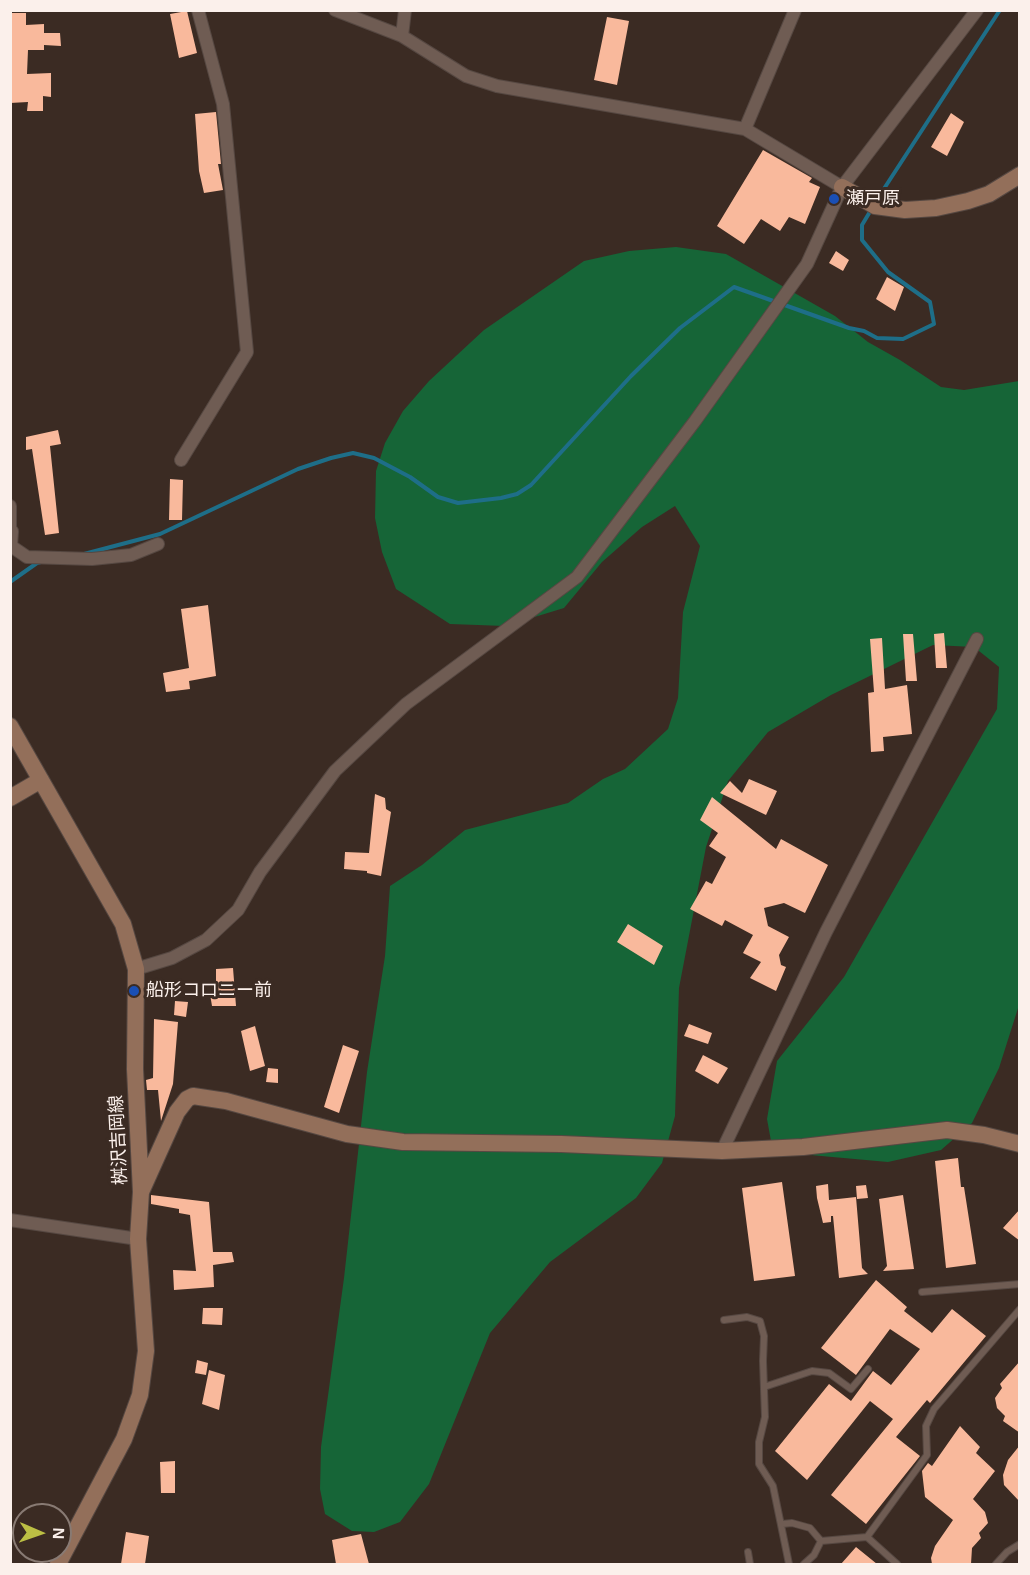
<!DOCTYPE html>
<html>
<head>
<meta charset="utf-8">
<style>
  body { margin:0 }
  #map { position:relative; width:1030px; height:1575px; overflow:hidden; background:#3b2b23; font-family:Helvetica,sans-serif }
  canvas { display:block }
  .frame { position:absolute; inset:0; border:12px solid #fbf0eb; pointer-events:none }
  .north { position:absolute; left:12px; top:1503px; width:60px; height:60px; box-sizing:border-box; background:#3b2b23; border:2px solid #887a73; border-radius:50%; rotate:92deg; font-size:16px; font-weight:700; line-height:24px; text-align:center; color:#fbf0eb }
  .north::after { content:''; display:block; margin:auto; width:21px; height:27px; background:#bcbf44; clip-path:polygon(50% 0,100% 100%,50% 72%,0 100%) }
</style>
</head>
<body>
<div id="map">
<canvas width="1030" height="1575"></canvas>
<div class="frame"></div>
<div class="north">N</div>
</div>
<script>
const g = document.querySelector('canvas').getContext('2d');
g.lineJoin = 'round';
function fill(path, color) { g.fillStyle = color; g.fill(path, 'evenodd'); }
const shape = rows => new Path2D(rows.map(r => 'M' + r).join(''));
function trace(path, color, width, dash) { g.strokeStyle = color; g.lineWidth = width; g.lineCap = dash ? 'butt' : 'round'; g.setLineDash(dash || []); g.stroke(path); }
function label(font, color, halo, rows, align = 'center') {
  g.font = font + ' Helvetica,"Noto Sans JP",sans-serif'; g.lineWidth = 6; g.setLineDash([]); g.textBaseline = 'middle'; g.strokeStyle = halo; g.fillStyle = color; for (const [text, x, y, turn = 0] of rows) {
    g.save(); g.translate(x, y); g.rotate((+turn || 0) * Math.PI / 180); g.textAlign = isNaN(turn) ? turn : align; if (halo) g.strokeText(text, 0, 0); g.fillText(text, 0, 0); g.restore();
  }
}
fill(shape([
  [676,247,726,254,835,316,868,342,900,360,941,387,964,390,1019,381,1019,1005,999,1068,972,1123,941,1150,888,1162,788,1153,771,1141,767,1119,777,1061,844,977,997,709,999,667,974,647,933,645,831,695,768,732,728,781,706,847,679,988,675,1116,662,1163,636,1198,550,1262,490,1333,429,1484,400,1522,374,1532,352,1531,325,1514,320,1489,321,1447,344,1278,367,1072,385,956,390,886,422,865,465,830,568,803,603,779,625,769,668,729,678,698,683,612,700,546,675,506,642,527,602,562,564,608,505,626,450,624,396,589,382,552,375,518,376,471,385,443,403,411,429,381,484,330,584,261,629,251]
]), '#166537');
trace(shape([
  [876,201,1000,10],
  [84,554,160,534,298,469,331,458,353,453,374,458,410,477,438,497,458,503,501,498,517,494,531,485,631,376,680,328,734,287,849,328,864,331,877,338,903,339,934,324,930,302,888,272,862,240,862,225,871,210],
  [10,582,37,563,41,562]
]), '#1e6e88', 4);
fill(shape([
  [187,11,197,53,179,58,170,14],
  [10,13,26,13,26,25,44,24,44,33,60,33,61,46,44,45,44,50,28,50,27,74,51,73,51,97,43,96,43,111,27,111,28,102,10,103],
  [607,17,629,21,617,85,594,80],
  [216,112,221,164,218,164,223,190,204,193,199,171,195,114],
  [951,113,964,122,947,156,931,147],
  [763,150,812,178,809,182,820,187,805,224,789,217,780,231,761,219,744,244,717,226],
  [836,251,849,260,843,271,829,263],
  [887,277,904,287,895,311,876,299],
  [58,430,61,444,50,446,59,533,45,535,32,449,26,450,26,437],
  [170,479,183,480,182,520,169,520],
  [208,605,216,676,189,681,190,689,166,692,163,673,189,668,181,609],
  [944,633,947,668,936,668,934,634],
  [903,634,913,634,917,681,906,681],
  [882,638,885,689,907,685,912,734,883,737,884,751,871,752,868,693,874,692,870,639],
  [749,779,777,791,766,815,720,793,730,781,742,793],
  [375,794,385,798,386,809,391,812,381,876,367,873,367,871,344,869,345,852,369,853],
  [712,797,776,849,781,839,828,865,805,913,784,903,764,908,768,926,789,937,779,955,781,965,786,967,776,991,750,978,761,962,743,953,753,935,725,920,722,926,690,909,706,881,712,884,726,857,709,846,718,833,700,820],
  [628,924,663,946,654,965,617,942],
  [233,968,236,1006,212,1006,210,994,216,994,216,969],
  [175,1001,188,1002,186,1017,174,1015],
  [154,1019,178,1022,173,1084,161,1121,158,1090,147,1090,146,1080,153,1078],
  [689,1024,712,1033,708,1044,684,1036],
  [255,1026,265,1066,250,1071,241,1031],
  [343,1045,359,1051,339,1113,324,1107],
  [703,1055,728,1068,718,1084,695,1071],
  [268,1068,278,1069,278,1083,266,1082],
  [958,1158,961,1187,964,1187,976,1264,946,1268,935,1161],
  [782,1182,795,1276,754,1281,742,1188],
  [828,1184,829,1200,856,1197,862,1268,868,1274,839,1278,833,1216,831,1216,831,1222,823,1223,817,1198,816,1186],
  [866,1185,868,1198,857,1199,856,1186],
  [151,1195,209,1202,213,1252,232,1252,234,1262,213,1265,214,1287,174,1290,173,1270,196,1271,190,1215,179,1213,179,1209,151,1204],
  [903,1195,914,1269,883,1271,887,1266,879,1199],
  [1020,1209,1020,1241,1003,1228],
  [876,1280,907,1307,904,1311,932,1333,952,1309,986,1336,930,1403,927,1400,896,1437,920,1456,866,1524,831,1495,893,1419,870,1401,807,1480,775,1451,829,1384,851,1401,873,1371,891,1385,920,1349,890,1329,856,1375,821,1348],
  [203,1308,223,1308,222,1325,202,1324],
  [197,1360,208,1363,206,1375,195,1373],
  [1020,1361,1020,1433,1003,1421,1005,1416,997,1408,995,1398,1002,1388,1000,1384],
  [209,1370,225,1375,219,1410,202,1404],
  [960,1426,980,1447,976,1453,995,1471,973,1499,985,1512,988,1523,979,1533,981,1538,972,1548,971,1564,932,1564,931,1558,935,1546,953,1520,925,1497,922,1471,928,1463,932,1466],
  [1020,1445,1020,1502,1004,1485,1003,1475,1008,1460],
  [175,1461,175,1493,161,1493,160,1462],
  [126,1532,149,1536,145,1564,121,1564],
  [361,1534,369,1564,336,1564,332,1540],
  [856,1547,877,1564,841,1564]
]), '#f9b99c');
const lane = shape([
  [922,1292,1020,1284],
  [724,1320,747,1317,760,1321,764,1336,763,1361,765,1417,759,1442,759,1464,773,1486,789,1564],
  [764,1387,812,1371,829,1373,851,1389,868,1369],
  [782,1524,792,1523,810,1528,821,1541],
  [867,1537,897,1564],
  [748,1552,750,1564],
  [804,1564,814,1555,821,1541,867,1537,927,1455,926,1426,934,1409,1020,1309],
  [996,1564,1007,1552,1020,1544]
]);
const street = shape([
  [335,10,402,36,466,76,497,86,745,129,842,187],
  [402,36,405,10],
  [745,129,795,10],
  [181,460,247,352,223,104,198,10],
  [10,506,10,530],
  [12,531,11,546,27,557,92,559,131,555,158,544],
  [136,969,172,958,206,940,238,910,260,872,335,771,406,704,577,577,695,421,807,264,842,187,977,10],
  [722,1151,826,932,977,639],
  [10,1220,138,1239]
]);
const secondary = shape([
  [842,187,875,206,905,210,936,208,968,201,989,194,1020,175],
  [10,726,123,924,136,969,135,1069,141,1192,138,1239,146,1351,140,1395,124,1439,58,1564],
  [10,798,41,780],
  [141,1192,177,1112,187,1099,193,1096,226,1101,347,1134,403,1142,561,1144,722,1151,803,1147,947,1130,984,1135,1020,1144]
]);
trace(lane, '#564842', 8);
trace(street, '#564842', 14);
trace(secondary, '#564842', 18);
trace(lane, '#6f5c53', 6);
trace(street, '#6f5c53', 12);
trace(secondary, '#936f5a', 16);
for (const [x, y, r, color] of [
  [834,199,6,"#1a4fb4"],
  [134,991,6,"#1a4fb4"]
]) { const dot = new Path2D(); dot.arc(x, y, r, 0, 2 * Math.PI); g.fillStyle = color; g.fill(dot); trace(dot, '#3b2b23', 2); }
label('18px', '#fbf0eb', '#3b2b23', [
  ["瀬戸原",846,199],
  ["船形コロニー前",146,991]
], 'left');
label('18px', '#fbf0eb', '#3b2b23', [
  ["桝沢吉岡線",119,1140,-93]
]);
</script>
</body>
</html>
